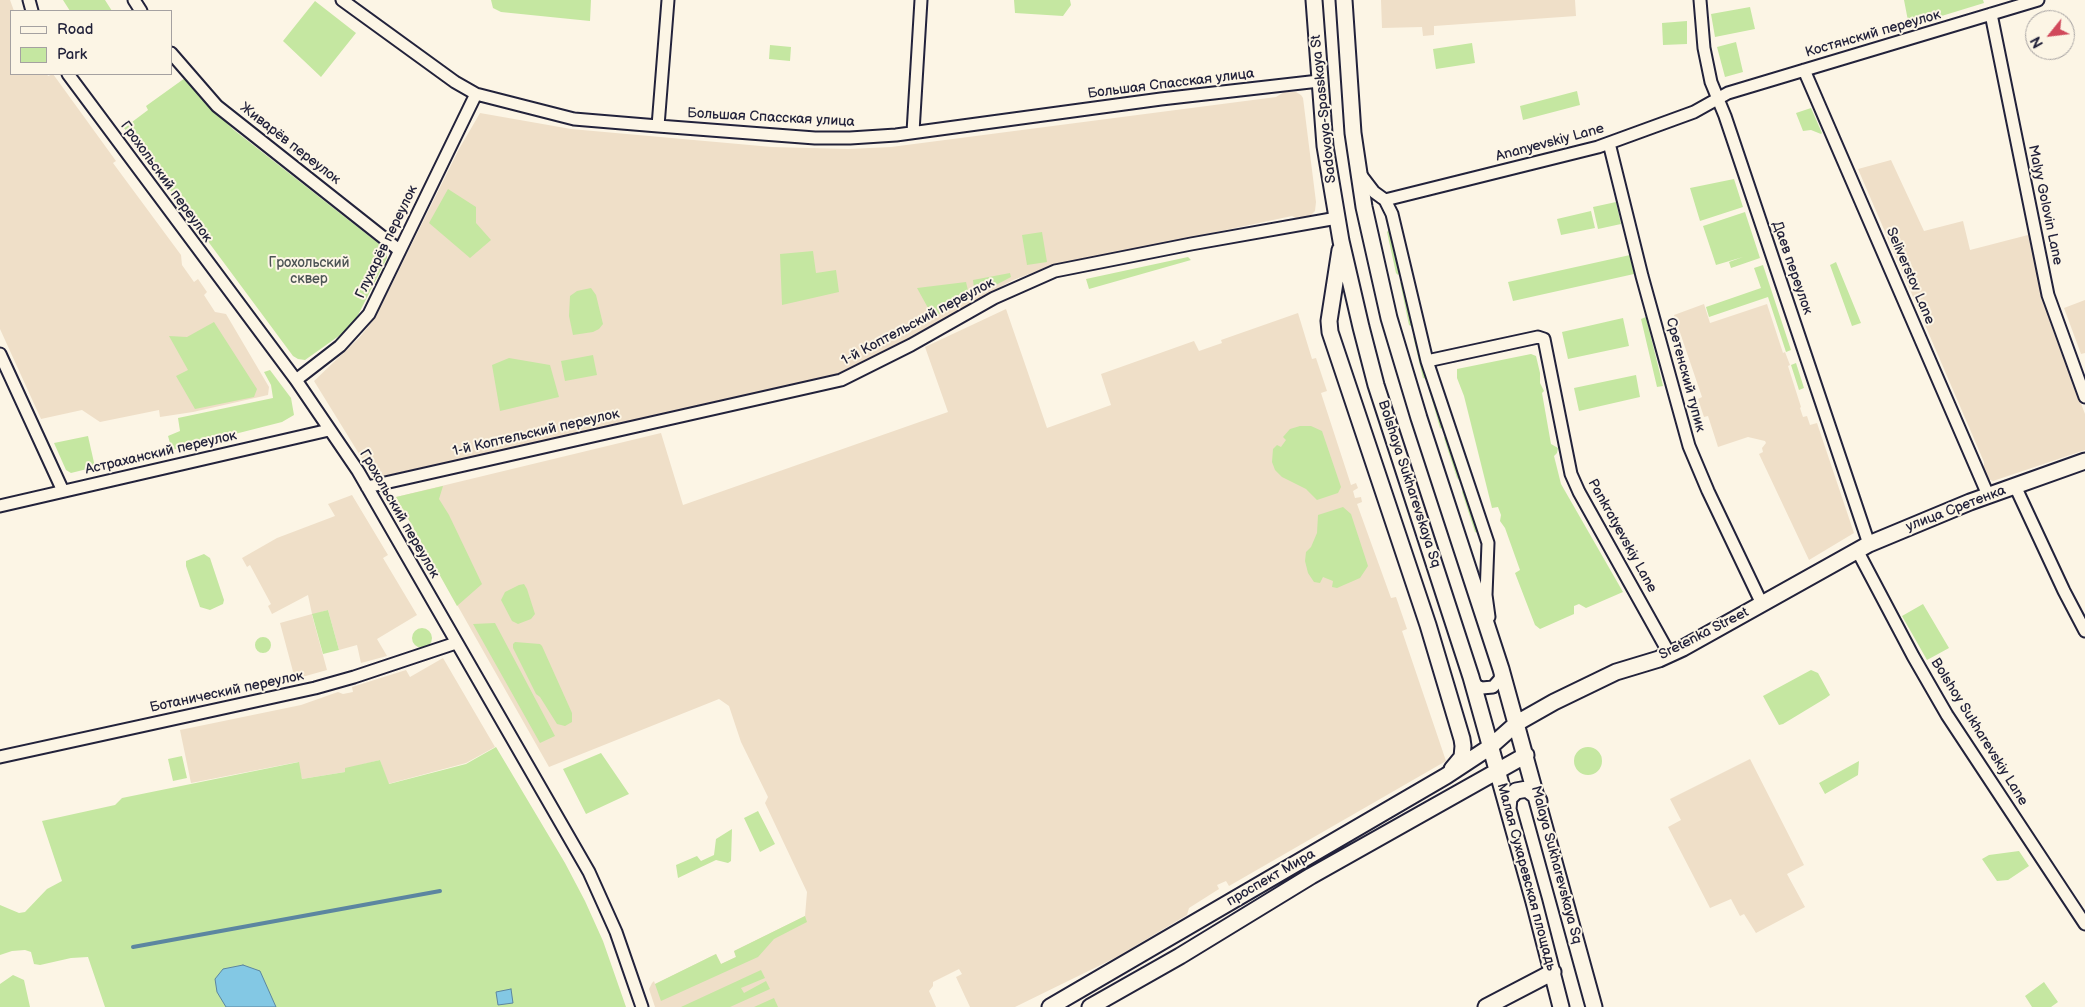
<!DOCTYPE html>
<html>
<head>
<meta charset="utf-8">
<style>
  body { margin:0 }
  #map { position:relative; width:2085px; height:1007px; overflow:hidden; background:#fcf5e5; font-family:"Balsamiq Sans",sans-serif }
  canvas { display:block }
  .legend { position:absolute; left:10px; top:10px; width:162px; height:65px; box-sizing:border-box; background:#fcf5e5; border:1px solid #a5a1a1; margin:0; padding:6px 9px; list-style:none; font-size:15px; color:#22223b }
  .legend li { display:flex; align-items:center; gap:10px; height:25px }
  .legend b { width:25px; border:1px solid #a5a1a1 }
  .north { position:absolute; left:2025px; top:10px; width:50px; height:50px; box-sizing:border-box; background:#fcf5e5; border:1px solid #a5a1a1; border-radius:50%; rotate:241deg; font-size:14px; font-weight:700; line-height:20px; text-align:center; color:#22223b }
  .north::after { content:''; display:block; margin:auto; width:18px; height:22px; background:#d1495b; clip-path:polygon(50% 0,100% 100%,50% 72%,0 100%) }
</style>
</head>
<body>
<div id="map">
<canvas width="2085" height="1007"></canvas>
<ul class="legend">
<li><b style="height:6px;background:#fcf5e5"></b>Road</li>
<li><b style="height:14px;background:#c5e7a1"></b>Park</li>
</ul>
<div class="north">N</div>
</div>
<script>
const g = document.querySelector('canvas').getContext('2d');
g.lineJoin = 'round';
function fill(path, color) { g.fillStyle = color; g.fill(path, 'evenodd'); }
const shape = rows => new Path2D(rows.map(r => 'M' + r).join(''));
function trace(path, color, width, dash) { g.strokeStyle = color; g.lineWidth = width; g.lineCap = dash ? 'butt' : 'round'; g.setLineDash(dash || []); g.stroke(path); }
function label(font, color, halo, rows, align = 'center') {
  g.font = font + ' "Balsamiq Sans",sans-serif'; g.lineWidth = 4; g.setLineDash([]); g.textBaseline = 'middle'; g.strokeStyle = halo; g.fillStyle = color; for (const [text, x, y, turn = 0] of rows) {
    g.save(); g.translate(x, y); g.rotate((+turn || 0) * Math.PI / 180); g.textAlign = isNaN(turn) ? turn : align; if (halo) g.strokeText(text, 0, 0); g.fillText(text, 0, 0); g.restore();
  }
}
fill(shape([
  [0,0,10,0,14,11,11,11,11,74,47,74,48,76,53,74,116,161,113,163,181,255,182,265,194,282,198,279,207,292,204,295,215,312,226,314,269,387,268,395,193,412,160,417,159,410,100,422,82,410,41,419,0,329],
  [1381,0,1575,0,1576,16,1434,26,1434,35,1423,36,1422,27,1382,28],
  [1284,92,1296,92,1301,95,1303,98,1316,202,1315,211,1311,215,1298,219,1292,216,1046,268,1013,280,840,376,374,478,314,381,359,338,371,323,382,304,459,149,480,113,571,129,772,147,848,149,891,147,1276,97],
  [1891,160,1924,231,1963,221,1970,250,2028,235,2051,325,2085,414,2085,450,1993,481,1986,478,1984,473,1984,462,1858,169],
  [2085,300,2085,353,2081,354,2064,308],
  [1704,304,1710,323,1767,304,1783,353,1785,352,1790,365,1788,366,1801,407,1800,408,1803,417,1807,416,1810,425,1817,423,1854,533,1809,560,1759,454,1763,452,1762,448,1766,443,1765,441,1748,437,1718,447,1708,416,1704,417,1698,399,1702,397,1674,315],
  [1006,309,1047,428,1111,405,1101,374,1194,341,1199,351,1222,343,1221,340,1298,313,1312,359,1316,358,1327,391,1321,393,1351,485,1356,483,1358,488,1353,491,1355,498,1361,497,1362,502,1357,504,1391,598,1396,597,1407,629,1402,631,1446,761,1229,886,1226,881,1217,885,1219,889,1189,908,1187,915,1117,957,1015,1007,970,1007,956,977,962,974,959,969,933,982,933,986,929,991,936,1007,655,1007,649,989,652,983,654,981,655,984,716,954,721,964,736,957,734,951,805,916,807,892,765,803,768,797,741,742,729,706,719,699,549,767,396,497,661,433,683,505,948,412,925,347],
  [352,495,388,555,383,558,417,615,377,639,387,656,361,663,357,645,339,650,328,610,312,615,327,670,295,679,280,623,312,614,308,595,272,614,268,606,271,604,250,565,247,567,242,558,277,538,335,516,328,504],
  [443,658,495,747,466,763,388,784,380,760,345,769,345,772,302,779,298,762,191,783,180,730,301,705,338,692,343,694,353,692,352,687,406,670,410,677],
  [1750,759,1804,865,1787,874,1805,907,1756,933,1744,914,1740,916,1731,899,1710,908,1668,827,1681,820,1670,799]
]), '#efdfc8');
fill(shape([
  [63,0,105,0,112,11,70,11],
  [491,0,591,0,590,21,501,12,493,8],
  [1014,0,1070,0,1071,5,1063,16,1015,13],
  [1904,0,1983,0,1984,3,1909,26],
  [315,1,356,33,321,77,283,41],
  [1750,7,1755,29,1715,37,1711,14],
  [1687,21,1687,44,1663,45,1662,23],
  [1736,42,1743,72,1725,77,1717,47],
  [1472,43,1475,63,1436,69,1433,49],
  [770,45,791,47,790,61,769,59],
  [185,78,199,96,234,130,383,247,387,253,387,258,356,319,343,333,305,360,298,359,293,356,124,128,148,110,146,106],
  [1577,91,1580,105,1523,120,1520,106],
  [1811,108,1822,133,1821,134,1811,130,1803,131,1796,113],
  [1734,179,1743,207,1700,221,1690,188],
  [448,189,476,207,476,223,491,240,470,258,429,223],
  [1616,202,1621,224,1598,229,1593,207],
  [1591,211,1595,228,1561,235,1557,219],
  [1745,212,1760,258,1731,268,1729,262,1743,257,1716,265,1703,226],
  [1389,230,1391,232,1400,273,1398,275,1396,273,1387,232],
  [1042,232,1047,262,1027,265,1022,235],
  [813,251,816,273,836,270,839,292,782,305,780,254],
  [1630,255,1634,274,1513,301,1508,282],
  [1188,257,1191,260,1089,289,1086,279],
  [1836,262,1861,323,1852,326,1830,265],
  [1763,265,1791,350,1786,352,1768,297,1709,317,1706,307,1761,288,1754,268],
  [1010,273,1011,277,975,296,973,280],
  [966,282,970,299,933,317,917,288],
  [1400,282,1402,283,1412,325,1411,326,1409,325],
  [591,288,596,295,603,324,599,329,593,332,573,335,569,316,570,296,577,291],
  [1646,317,1663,386,1657,387,1641,319],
  [1623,318,1629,346,1568,359,1562,332],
  [214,322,257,389,254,397,195,409,176,376,188,370,169,336,187,337],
  [1413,336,1415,337,1427,377,1426,379,1423,378],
  [1531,354,1536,356,1540,373,1540,383,1544,391,1542,393,1551,444,1558,448,1557,453,1554,456,1561,484,1623,592,1586,608,1579,604,1574,606,1574,614,1540,629,1535,625,1515,573,1520,570,1505,528,1500,521,1501,515,1498,507,1492,508,1464,396,1457,378,1457,369],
  [593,355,597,375,565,381,561,361],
  [509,358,550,365,559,397,500,411,492,365],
  [1796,363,1804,388,1799,390,1791,365],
  [270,370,291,398,294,415,282,422,172,450,168,436,180,431,178,418,273,398,271,385,264,372],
  [1636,375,1640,397,1579,411,1574,388],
  [1428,386,1430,387,1444,427,1443,429,1440,428],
  [1300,426,1311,426,1322,431,1341,487,1338,493,1317,500,1306,489,1282,477,1275,470,1272,462,1273,449,1277,445,1281,447,1286,440,1283,437,1290,429],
  [88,436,95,467,71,473,66,470,54,443],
  [1445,436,1460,477,1459,480,1457,478,1444,438],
  [443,486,439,499,449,515,482,584,457,606,396,497],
  [1463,490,1465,491,1478,533,1475,532,1462,492],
  [1343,507,1351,514,1368,566,1360,578,1337,588,1332,587,1333,581,1323,577,1320,583,1314,582,1308,573,1305,561,1306,552,1311,547,1317,533,1318,515],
  [204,554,210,558,224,600,223,604,210,610,200,607,186,566,186,561],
  [524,584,527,589,535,614,531,619,518,624,512,621,501,600,505,592,519,585],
  [1923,604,1949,648,1927,660,1902,616],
  [328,610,339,650,323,654,312,614],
  [495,623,555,736,540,743,473,624],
  '412 638a10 10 0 1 1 20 0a10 10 0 1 1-20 0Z',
  '255 645a8 8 0 1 1 16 0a8 8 0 1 1-16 0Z',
  [515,642,540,644,542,646,572,713,572,722,565,726,557,724,540,697,536,694,513,648,513,644],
  [1811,670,1818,673,1830,695,1826,698,1783,724,1779,725,1763,696],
  '1574 761a14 14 0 1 1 28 0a14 14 0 1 1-28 0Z',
  [496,747,565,863,585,901,603,941,626,1007,105,1007,88,957,71,958,40,965,34,964,31,952,25,950,12,951,0,955,0,905,19,913,25,912,47,889,62,881,42,821,115,805,122,798,299,762,302,779,345,772,345,768,380,760,389,784,466,764],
  [601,753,629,794,586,814,563,769],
  [182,756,187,778,173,781,168,759],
  [1859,761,1858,775,1825,794,1819,783],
  [758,811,775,844,760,852,744,818],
  [732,829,731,861,728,863,716,860,678,878,676,865,697,856,701,861,714,855,716,839],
  [2019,851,2029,866,2008,880,1997,881,1982,859,1989,855],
  [805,916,807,922,774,939,758,957,661,1001,655,984,716,954,721,964,736,957,734,951],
  [761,970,765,978,741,988,744,993,766,981,770,989,730,1007,681,1007],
  [13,975,24,980,30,1007,0,1007,0,984],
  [2044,982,2058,1002,2051,1007,2032,1007,2025,996],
  [774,998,778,1007,754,1007]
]), '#c5e7a1');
const water = shape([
  [243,965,260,971,276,1007,226,1007,217,992,215,979,223,969,243,965],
  [511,989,513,1003,498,1005,496,992,511,989]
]);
fill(water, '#83c8e4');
trace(water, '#5c86a0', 1);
trace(shape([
  [133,947,440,891]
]), '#5c86a0', 4);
const minor = shape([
  [29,0,32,11],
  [134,0,141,11],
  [342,0,455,82,476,94,574,119,658,126,815,138,850,138,896,135,1161,99,1319,81],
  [1700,0,1704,48,1711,82,1725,116,1869,544],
  [1991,14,2048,295,2085,397],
  [171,53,217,106,399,250],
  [1804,70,1988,495],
  [68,74,296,380,358,471,589,872,616,932,642,1007],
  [658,126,668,0],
  [913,132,921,0],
  [1609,143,1642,276,1689,446,1708,491,1762,604],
  [1361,175,1374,192,1385,200,1392,214,1427,361,1488,543,1486,595,1489,617],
  [1385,200,1598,147,1694,112,1728,93,2038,0],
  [0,354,63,491],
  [1427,361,1538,337,1544,339,1571,474,1579,492,1670,655],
  [296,380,340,346,369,314,476,94],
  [2015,486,2064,591,2085,631],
  [367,487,841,380,911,345,994,298,1055,271,1191,244,1337,218],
  [0,506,329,430],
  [1857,550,1913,656,1947,715,2085,924],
  [1472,679,1477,686,1482,688,1493,687,1500,679,1501,670],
  [0,757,315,688,354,677,456,643]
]);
const major = shape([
  [1314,0,1325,146,1341,241,1361,327,1376,385,1471,677,1534,902,1561,1007],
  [1344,0,1353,133,1364,207,1389,318,1419,418,1501,669,1594,1007],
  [1340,250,1329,321,1330,332,1428,625,1462,739,1463,746,1462,757,1452,769],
  [1508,809,1509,798,1516,791,1527,789,1536,796,1539,801],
  [1050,1007,1446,776,1490,747,1517,723,1554,702,1616,672,1659,659,1683,648,1869,544,1970,502,2085,461],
  [1090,1007,1180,956,1311,876,1526,755],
  [1486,1007,1553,972]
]);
trace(minor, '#22223b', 15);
trace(major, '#22223b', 19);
trace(minor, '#fcf5e5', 11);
trace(major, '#fcf5e5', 15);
label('14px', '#22223b', '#fcf5e5', [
  ["Костянский переулок",1873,34,-16],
  ["Большая Спасская улица",1171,84,-7],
  ["Sadovaya-Spasskaya St",1324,109,-96],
  ["Большая Спасская улица",771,118,3],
  ["Ananyevskiy Lane",1550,143,-15],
  ["Живарёв переулок",290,144,38],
  ["Грохольский переулок",166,182,54],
  ["Malyy Golovin Lane",2045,205,78],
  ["Глухарёв переулок",387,242,-64],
  ["Даев переулок",1792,268,71],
  ["Seliverstov Lane",1910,276,67],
  ["1-й Коптельский переулок",918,322,-28],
  ["Сретенский тупик",1685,375,75],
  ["1-й Коптельский переулок",536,433,-13],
  ["Астраханский переулок",161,453,-13],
  ["Bolshaya Sukharevskaya Sq",1409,484,72],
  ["улица Сретенка",1956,509,-21],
  ["Грохольский переулок",399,514,60],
  ["Pankratyevskiy Lane",1622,536,61],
  ["Sretenka Street",1704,634,-27],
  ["Ботанический переулок",227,692,-12],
  ["Bolshoy Sukharevskiy Lane",1979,732,58],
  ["Malaya Sukharevskaya Sq",1556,865,75],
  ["Малая Сухаревская площадь",1526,877,75],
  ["проспект Мира",1271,878,-30]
]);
label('14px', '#4b5354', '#fcf5e5', [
  ["Грохольский",309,263],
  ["сквер",309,279]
]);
</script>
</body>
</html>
